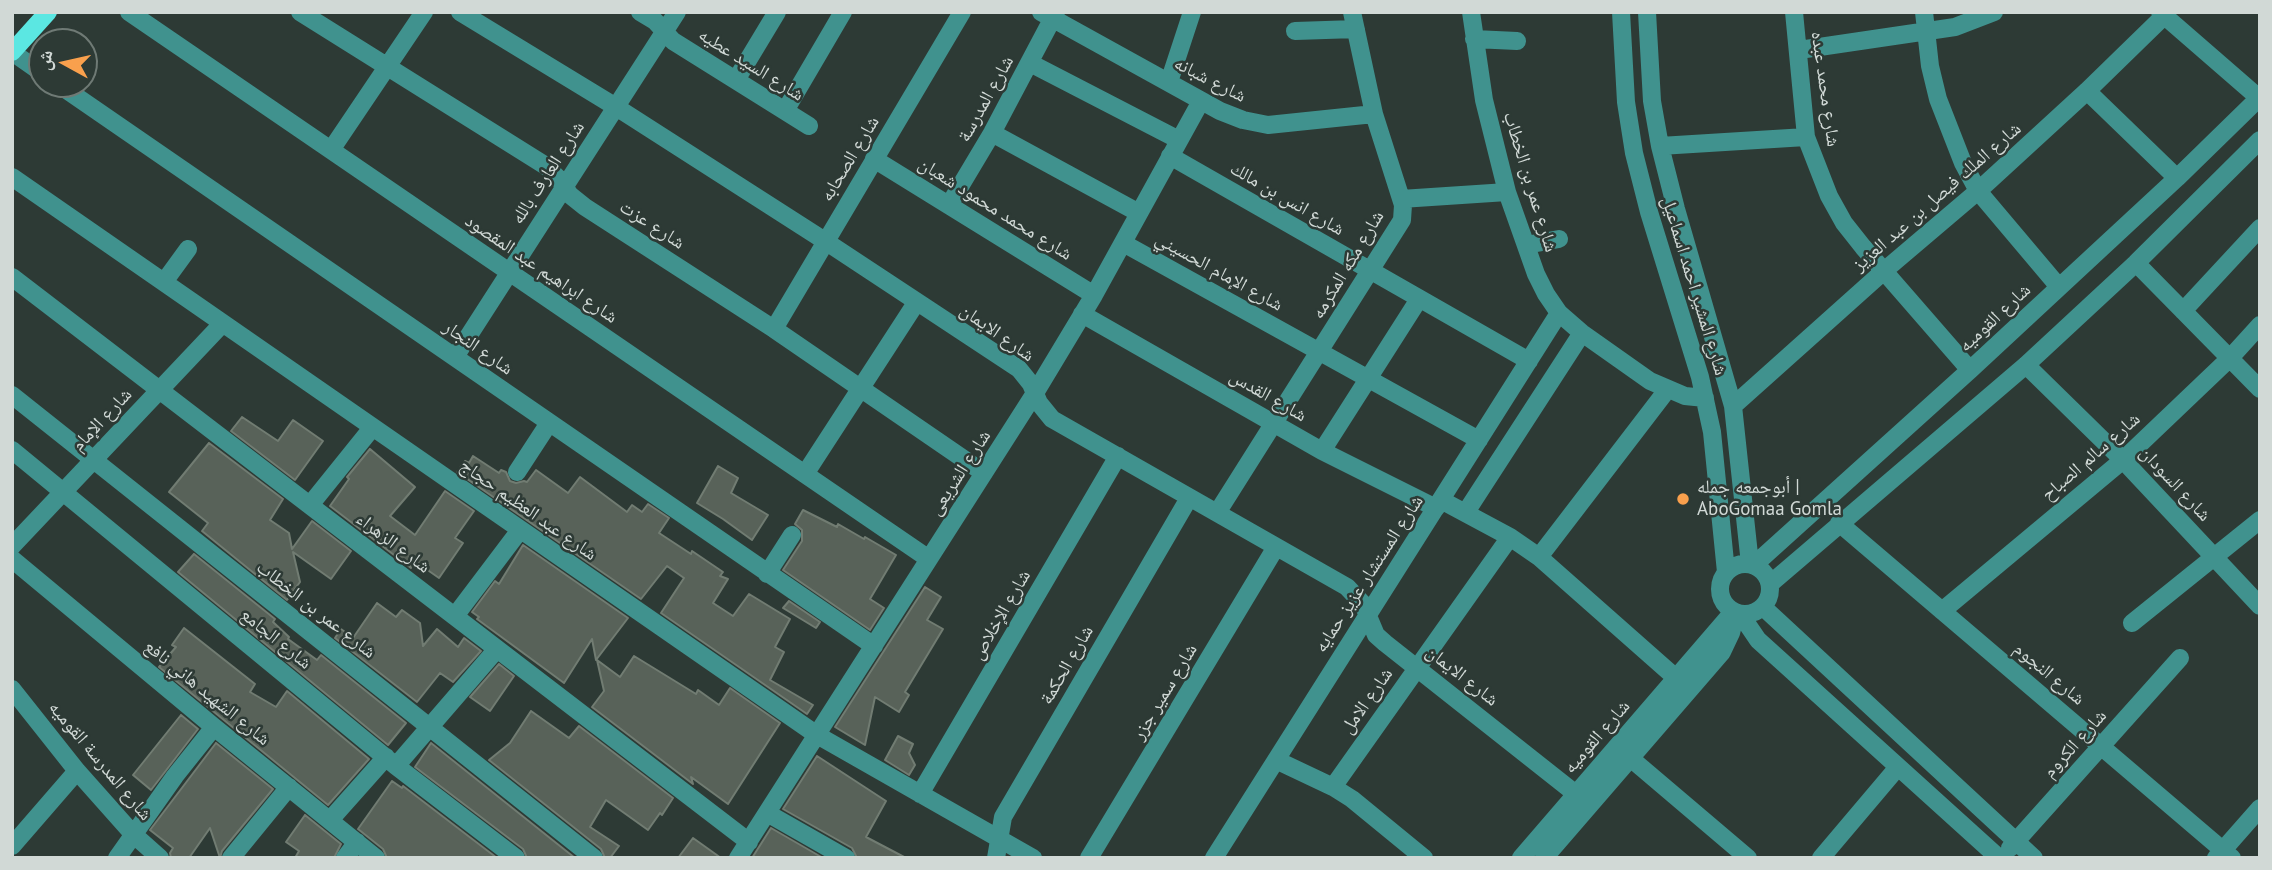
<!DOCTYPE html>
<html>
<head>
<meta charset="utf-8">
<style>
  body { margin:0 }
  #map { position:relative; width:2272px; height:870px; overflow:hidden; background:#2d3a35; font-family:"PT Sans","Noto Naskh Arabic",sans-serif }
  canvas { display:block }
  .frame { position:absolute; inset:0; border:14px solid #d1d9d6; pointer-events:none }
  .north { position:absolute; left:28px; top:28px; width:70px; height:70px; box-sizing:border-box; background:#2d3a35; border:2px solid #6f7a75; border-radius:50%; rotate:278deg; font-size:19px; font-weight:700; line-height:28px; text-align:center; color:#d1d9d6 }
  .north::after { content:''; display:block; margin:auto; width:24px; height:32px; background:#f9a04d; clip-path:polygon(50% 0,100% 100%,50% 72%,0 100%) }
</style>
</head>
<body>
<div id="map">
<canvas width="2272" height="870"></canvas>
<div class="frame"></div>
<div class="north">ش</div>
</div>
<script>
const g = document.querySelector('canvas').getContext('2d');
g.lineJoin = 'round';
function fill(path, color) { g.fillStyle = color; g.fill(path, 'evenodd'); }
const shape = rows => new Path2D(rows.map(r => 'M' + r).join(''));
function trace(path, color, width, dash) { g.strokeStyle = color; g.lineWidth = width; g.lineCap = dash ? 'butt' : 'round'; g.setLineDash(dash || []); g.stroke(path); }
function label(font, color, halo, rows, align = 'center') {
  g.font = font + ' "PT Sans","Noto Naskh Arabic",sans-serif'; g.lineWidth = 5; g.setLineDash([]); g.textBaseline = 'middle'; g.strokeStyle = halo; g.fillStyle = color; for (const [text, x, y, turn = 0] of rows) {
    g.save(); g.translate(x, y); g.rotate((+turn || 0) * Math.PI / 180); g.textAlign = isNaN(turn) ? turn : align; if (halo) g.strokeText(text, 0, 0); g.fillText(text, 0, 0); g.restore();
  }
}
const building = shape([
  [242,417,278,441,293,420,323,441,295,480,231,431,242,417],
  [209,443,283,499,270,520,289,533,292,549,312,521,351,551,331,579,293,552,300,582,287,600,202,531,208,523,169,492,209,443],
  [370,449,415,487,390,516,415,535,445,491,474,511,455,538,463,543,439,578,409,557,411,568,330,506,349,479,347,477,370,449],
  [473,456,499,473,501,470,506,472,510,481,516,483,524,481,527,482,536,470,568,493,580,477,627,512,632,505,642,512,648,504,669,518,659,533,691,554,692,551,723,572,720,576,728,579,713,603,733,616,749,594,790,619,775,647,784,652,770,680,813,705,807,714,661,613,684,578,667,566,641,599,457,472,465,461,469,463,473,456],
  [718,466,738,478,731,493,768,515,752,540,723,519,697,503,718,466],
  [803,510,837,527,838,524,864,539,865,537,896,555,870,599,884,608,870,630,783,570,802,541,802,530,795,524,803,510],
  [523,545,628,618,596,660,592,639,564,683,477,619,479,617,472,612,495,581,499,584,523,545],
  [194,554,275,619,273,622,289,637,288,639,317,660,321,655,406,723,388,745,178,572,194,554],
  [925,587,941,597,927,620,943,629,905,692,909,695,899,712,875,697,865,745,835,727,925,587],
  [789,601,820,622,816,628,783,608,789,601],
  [377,603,396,617,402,610,420,623,423,646,437,629,458,647,464,638,481,651,453,682,440,673,417,702,335,638,341,629,353,638,377,603],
  [184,628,255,684,250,692,276,707,287,691,369,759,328,805,159,667,176,647,172,645,184,628],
  [634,656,696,694,698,690,719,705,730,688,780,723,728,804,691,777,693,784,592,707,604,691,597,660,620,677,634,656],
  [499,664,514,676,490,711,470,697,499,664],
  [531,711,569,738,579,726,673,798,662,815,660,813,648,830,606,800,590,827,619,846,610,858,605,858,601,849,489,760,510,743,531,711],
  [181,715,198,729,151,790,133,775,181,715],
  [898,736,913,744,909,753,915,765,909,775,885,760,898,736],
  [216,743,273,789,222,851,220,858,210,828,189,858,171,858,170,853,173,848,150,830,216,743],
  [431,743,575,858,527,858,523,849,415,767,431,743],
  [817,756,886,801,866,837,906,858,857,858,852,848,783,809,817,756],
  [392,781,402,788,403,786,497,858,387,858,383,849,358,829,392,781],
  [305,815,341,844,334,858,295,858,299,851,286,842,305,815],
  [771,828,823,858,752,858,771,828],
  [693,838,721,858,678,858,693,838]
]);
fill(building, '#586259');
trace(building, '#717c72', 2);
trace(shape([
  [129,12,929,559],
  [300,12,546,166,559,179,570,195,585,207,774,329,984,473],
  [460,12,616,107,825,241,1019,369,1031,384,1039,403,1052,419,1347,587,1363,604,1376,635,1385,643,1576,794],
  [640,12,655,21,673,41,809,126],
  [1041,12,1220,111,1243,120,1268,125,1374,114],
  [1471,12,1484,100,1507,192,1536,274,1546,294,1559,313,1582,333,1650,381,1685,396,1705,398],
  [1621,12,1626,102,1634,153,1649,212,1700,377,1712,432,1726,572],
  [1647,12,1652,101,1660,146,1676,209,1733,406,1750,564],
  [1794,12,1806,137,1829,196,1844,223,1863,247,1970,370],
  [1924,12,1930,66,1938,99,1963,163,1978,191,2059,287],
  [2160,12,2259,98],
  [1295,31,1356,29],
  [1474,39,1517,41],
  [1799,50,1955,27,1994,12],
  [12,52,42,73],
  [1030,63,1179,140],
  [736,80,777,12],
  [1169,82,1192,12],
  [58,84,874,646],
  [2087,91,2177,178],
  [785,111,843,12],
  [992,133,1139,213],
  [1660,146,1806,137],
  [331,150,424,12],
  [1170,156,1529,361],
  [874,159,1094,295],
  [12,177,817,735,1033,858],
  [1401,199,1507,192],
  [949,205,992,133,1056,12],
  [1123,243,1479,440],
  [1526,245,1559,239],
  [2136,263,2260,389],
  [12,277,749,842],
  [164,282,188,249],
  [2183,311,2260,228],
  [1082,314,1322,451,1436,508],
  [774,329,962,12],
  [455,357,677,12],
  [2026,365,2123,460,2260,606],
  [12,395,594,858],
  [1733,406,1885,270,1978,191,2087,91,2164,16],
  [12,450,396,766,516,858],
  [1322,451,1419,299],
  [517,472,549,423],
  [805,474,916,303],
  [1441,500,1510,537,1539,557,1676,678],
  [310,505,372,428],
  [1466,512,1582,333],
  [1217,513,1402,220,1403,205,1374,114,1352,12],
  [1839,523,2232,858],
  [12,546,223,323],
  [1539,557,1667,390],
  [12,559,214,727,376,858],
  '1720 589a25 25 0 1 1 50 0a25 25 0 1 1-50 0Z',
  [1754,565,1970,370,2177,178,2260,97],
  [767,574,792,535],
  [1770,584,2026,365,2136,263,2260,140],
  [1763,607,2034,858],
  [1942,611,2123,460,2230,358,2260,325],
  [1741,615,1758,640,1999,858],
  [455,616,520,530],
  [2132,623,2260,520],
  [12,689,77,771,133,834,160,858],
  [1622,751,1748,858],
  [1276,760,1333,787,1352,799,1424,858],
  [396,766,497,649],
  [1333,787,1510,537],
  [920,794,1118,456],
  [767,813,846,858],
  [330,820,386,757],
  [12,846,77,771],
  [2010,848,2180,658],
  [117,858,175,776,214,727],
  [231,858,289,787],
  [345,858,357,842],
  [738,858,1035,393,1094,295,1201,101],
  [996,858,1003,817,1189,498],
  [1089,858,1276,547],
  [1214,858,1559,313],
  [1521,858,1733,612],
  [1544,858,1722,652,1731,633,1736,613],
  [1821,858,1898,767],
  [2216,858,2260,808]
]), '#40928e', 18);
trace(shape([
  [12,52,48,12]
]), '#5be7e2', 18);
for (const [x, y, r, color] of [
  [1683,499,7,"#f9a04d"]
]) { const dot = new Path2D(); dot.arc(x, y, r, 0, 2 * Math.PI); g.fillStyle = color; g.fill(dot); trace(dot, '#2d3a35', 2.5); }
label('19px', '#d1d9d6', '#2d3a35', [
  ["شارع السيد عطيه",751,65,32],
  ["شارع شبانه",1210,80,27],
  ["شارع محمد عبده",1825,89,82],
  ["شارع المدرسة",986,99,-61],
  ["شارع الصحابه",850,159,-59],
  ["شارع العارف بالله",548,173,-57],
  ["شارع عمر بن الخطاب",1530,182,73],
  ["شارع الملك فيصل بن عبد العزيز",1937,197,-41],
  ["شارع انس بن مالك",1287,199,30],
  ["شارع محمد محمود شعبان",995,209,32],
  ["شارع عزت",652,225,33],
  ["شارع مكه المكرمه",1348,265,-59],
  ["شارع ابراهيم عبد المقصود",541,269,34],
  ["شارع الإمام الحسيني",1219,272,29],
  ["شارع المشير احمد اسماعيل",1694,286,73],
  ["شارع القوميه",1995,318,-43],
  ["شارع الايمان",997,333,35],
  ["شارع النجار",478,348,35],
  ["شارع القدس",1268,396,30],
  ["شارع الإمام",102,420,-47],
  ["شارع سالم الصباح",2091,457,-41],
  ["شارع الشريعى",960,473,-57],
  ["شارع السودان",2175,484,47],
  ["شارع عبد العظيم حجاج",528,510,35],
  ["شارع الزهراء",393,543,37],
  ["شارع المستشار عزيز حمايه",1369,574,-57],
  ["شارع عمر بن الخطاب",316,610,38],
  ["شارع الإخلاص",1001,615,-60],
  ["شارع الجامع",276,639,39],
  ["شارع الحكمة",1067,665,-60],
  ["شارع النجوم",2049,674,40],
  ["شارع الايمان",1462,676,38],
  ["شارع سمير جزر",1165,692,-59],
  ["شارع الشهيد هاني نافع",207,693,39],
  ["شارع الامل",1367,701,-55],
  ["شارع القوميه",1597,737,-49],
  ["شارع الكروم",2075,744,-48],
  ["شارع المدرسة القوميه",100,761,50]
]);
label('19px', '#d1d9d6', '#2d3a35', [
  ["أبوجمعه جمله |",1697,488],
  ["AboGomaa Gomla",1697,510]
], 'left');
</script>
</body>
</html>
